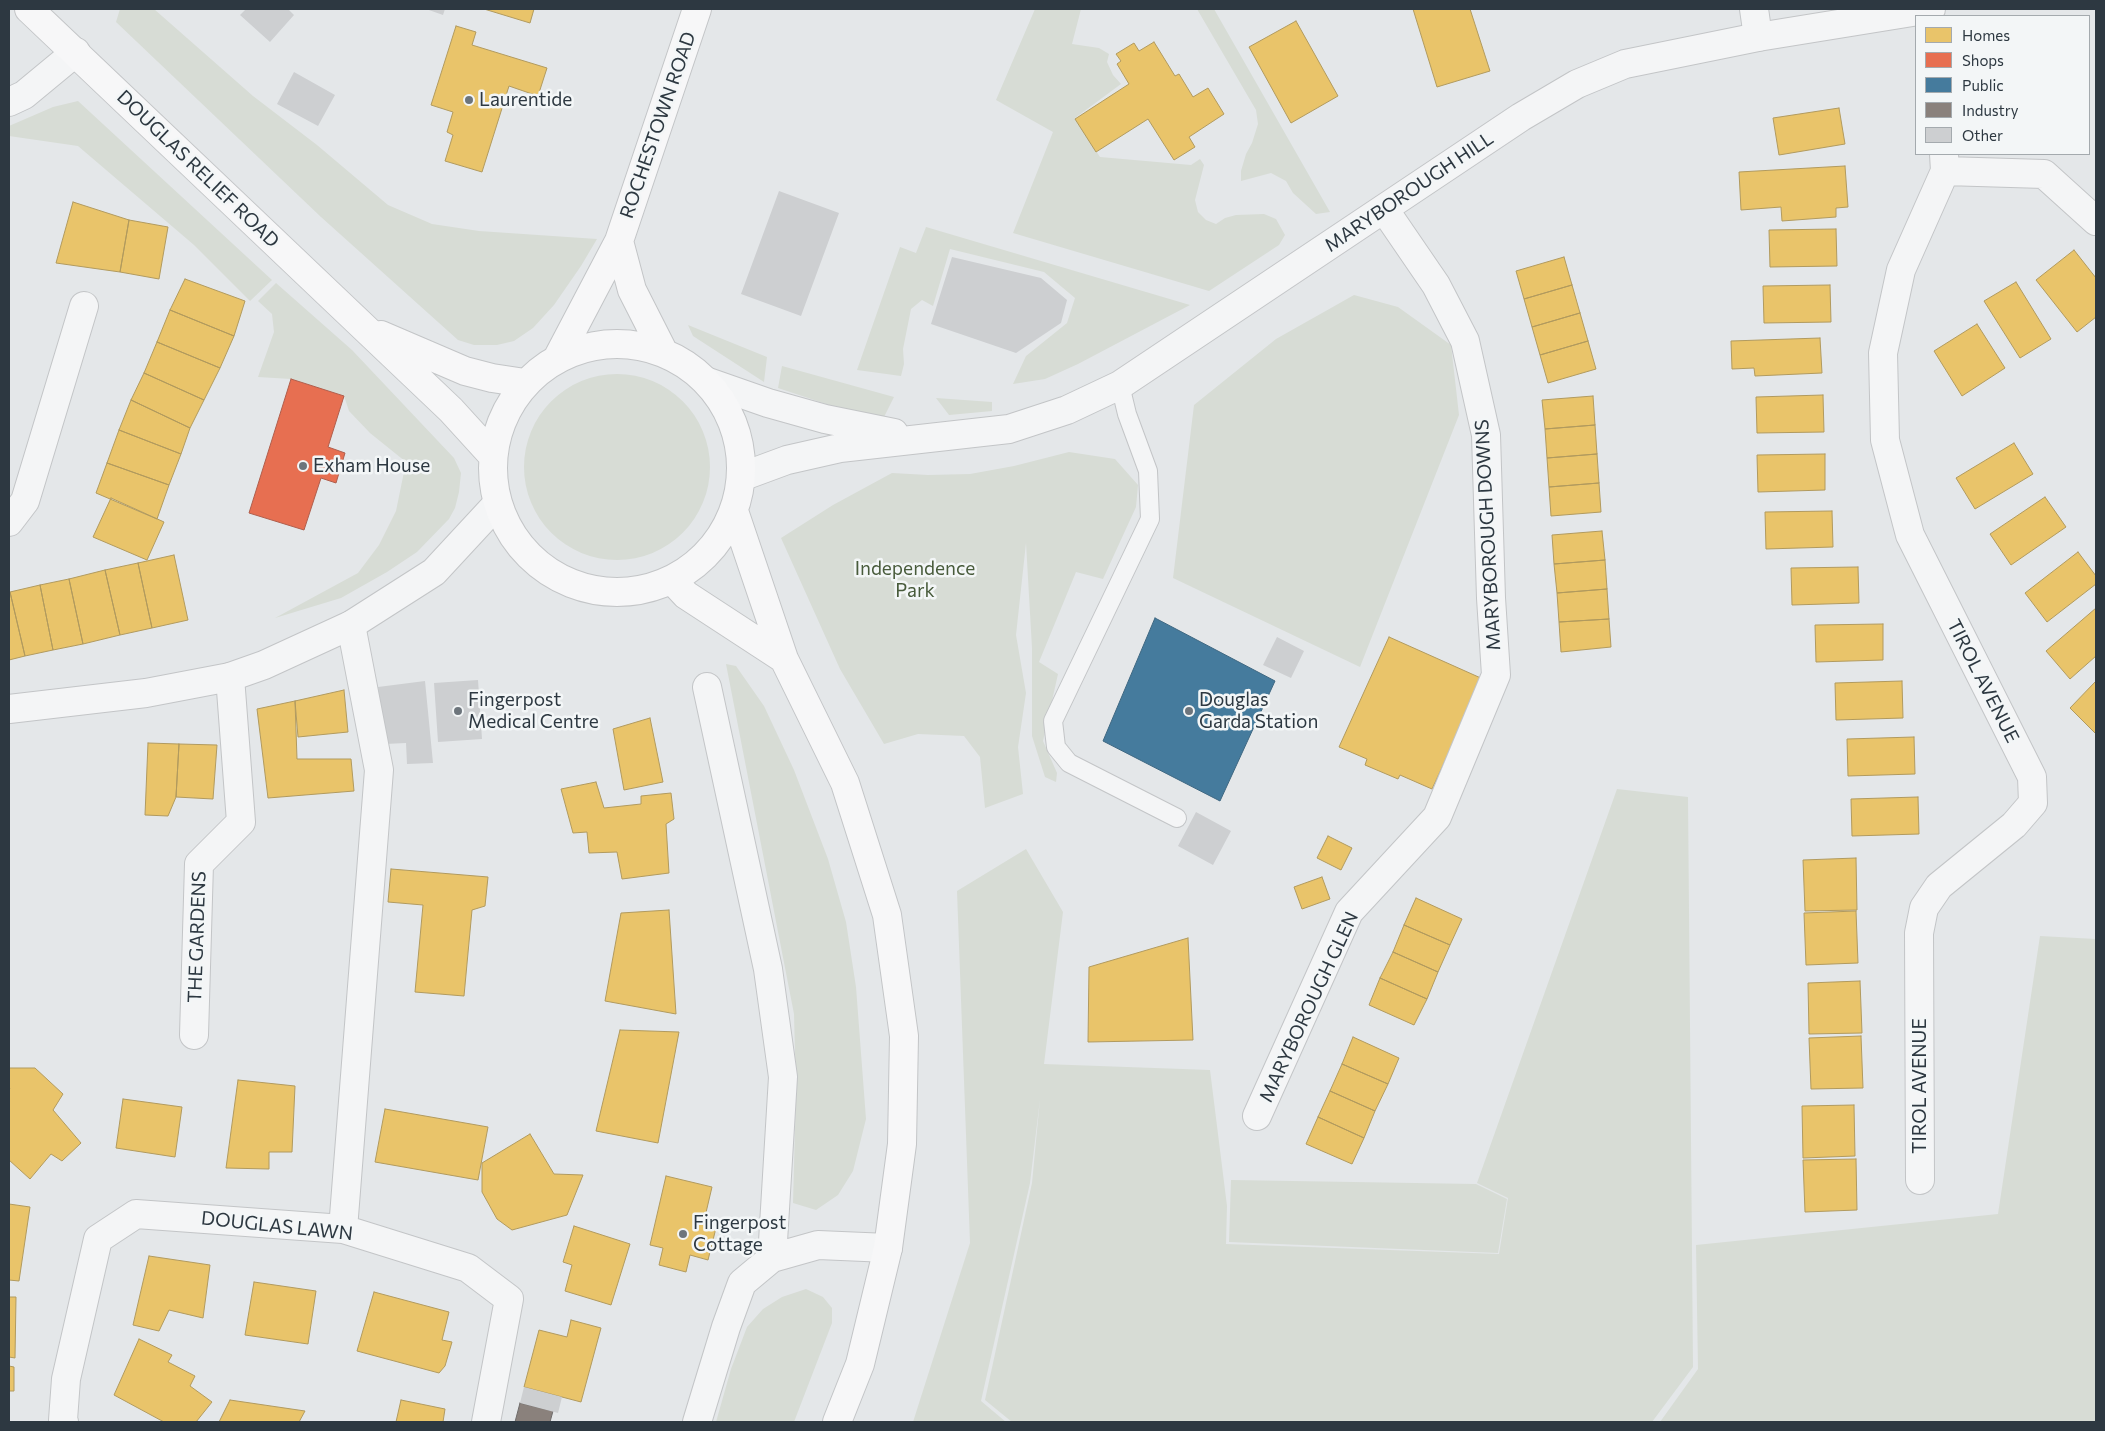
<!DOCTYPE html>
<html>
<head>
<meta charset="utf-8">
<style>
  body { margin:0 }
  #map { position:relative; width:2105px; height:1431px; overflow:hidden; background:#e4e7e9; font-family:Commissioner,sans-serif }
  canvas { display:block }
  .frame { position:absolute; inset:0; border:10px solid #2d3841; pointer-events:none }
  .legend { position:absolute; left:1915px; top:15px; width:175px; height:140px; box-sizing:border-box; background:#f3f6f7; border:1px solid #a4aaae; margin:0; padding:6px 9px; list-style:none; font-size:15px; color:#2d3841 }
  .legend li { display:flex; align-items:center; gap:10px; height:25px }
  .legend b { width:25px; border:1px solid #a4aaae }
</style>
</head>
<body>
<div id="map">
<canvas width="2105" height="1431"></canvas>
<div class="frame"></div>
<ul class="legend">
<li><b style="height:14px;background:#e9c46a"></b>Homes</li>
<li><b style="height:14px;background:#e76f51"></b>Shops</li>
<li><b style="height:14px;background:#457b9d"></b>Public</li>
<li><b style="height:14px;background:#8a817c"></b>Industry</li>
<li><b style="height:14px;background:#cdcfd1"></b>Other</li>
</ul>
</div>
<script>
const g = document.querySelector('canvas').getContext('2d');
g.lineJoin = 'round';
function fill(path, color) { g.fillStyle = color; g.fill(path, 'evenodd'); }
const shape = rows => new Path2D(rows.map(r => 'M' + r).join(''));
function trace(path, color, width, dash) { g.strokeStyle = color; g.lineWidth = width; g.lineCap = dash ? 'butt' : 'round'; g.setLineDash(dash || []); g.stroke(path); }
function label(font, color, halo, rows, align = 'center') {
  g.font = font + ' Commissioner,sans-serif'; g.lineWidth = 5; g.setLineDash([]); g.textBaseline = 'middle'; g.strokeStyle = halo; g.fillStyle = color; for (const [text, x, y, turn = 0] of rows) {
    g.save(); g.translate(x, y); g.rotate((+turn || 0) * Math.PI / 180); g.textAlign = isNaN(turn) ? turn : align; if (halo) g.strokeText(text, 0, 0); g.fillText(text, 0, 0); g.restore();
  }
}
fill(shape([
  [120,9,154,9,253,96,317,145,388,205,432,224,479,231,597,239,581,266,554,305,533,328,514,341,497,345,474,345,458,340,321,217,116,22],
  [1035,9,1081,9,1072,44,1099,48,1109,54,1107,62,1113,75,1121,84,1075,118,1100,157,1191,165,1200,159,1204,165,1195,200,1198,212,1206,220,1216,224,1225,218,1236,215,1264,214,1276,219,1285,235,1279,245,1209,291,1013,233,1053,132,996,100],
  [1197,9,1214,9,1330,212,1316,214,1293,193,1286,181,1271,173,1241,181,1241,171,1246,154,1252,143,1258,124,1256,110],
  [78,101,272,280,250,301,194,245,78,146,9,136,9,126,53,107],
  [926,227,1190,305,1078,364,1045,379,1013,384,1026,356,1067,323,1075,298,1044,272,950,249,933,306,922,300,911,309,903,349,904,364,901,376,857,370,900,247,916,253],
  [276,283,352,350,454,458,461,473,459,492,455,508,449,519,417,552,387,572,341,598,275,618,358,573,379,545,396,511,406,462,370,433,349,411,344,396,291,379,258,377,274,332,272,314,258,301],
  [1354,295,1398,307,1451,345,1459,415,1360,667,1173,578,1194,405,1276,339],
  [688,325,767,357,764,382,693,336],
  [782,366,894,397,884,417,853,413,778,388],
  '524 467a93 93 0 1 1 186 0a93 93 0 1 1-186 0Z',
  [936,398,992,402,992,411,949,415],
  [1069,452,1115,459,1138,485,1136,507,1103,579,1076,572,1039,662,1058,674,1043,741,1057,773,1056,782,1045,777,1032,736,1032,648,1026,543,1016,635,1026,693,1018,747,1023,794,985,808,980,757,964,736,918,734,884,744,840,669,781,538,833,505,892,473,928,475,970,474,1014,466],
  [726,664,736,666,764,706,794,770,828,859,846,922,856,987,866,1119,853,1171,838,1195,816,1210,793,1203,796,1091,794,1014],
  [1617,789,1688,797,1693,1367,1652,1422,1012,1422,985,1400,1032,1183,1040,1099,1030,1183,981,1401,1006,1422,913,1422,970,1243,957,891,1026,849,1063,912,1044,1064,1210,1070,1227,1206,1226,1244,1499,1254,1508,1198,1477,1183],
  [2040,936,2096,939,2096,1422,1660,1422,1698,1369,1696,1245,1998,1214],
  [1231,1180,1476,1184,1507,1199,1498,1253,1229,1242],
  [806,1289,823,1297,832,1308,832,1323,794,1422,716,1422,731,1369,747,1327,763,1309,782,1297]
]), '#d7dcd5');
const homes = shape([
  [484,9,534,9,530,23,484,9],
  [1413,9,1470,9,1490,71,1437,87,1413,9],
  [1296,21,1338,96,1291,123,1249,47,1296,21],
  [456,26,476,32,472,45,547,68,538,96,509,86,482,172,445,161,453,135,447,132,453,112,431,105,456,26],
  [1154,42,1175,76,1179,74,1193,97,1208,88,1224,114,1189,137,1195,147,1174,160,1148,119,1096,152,1075,119,1129,84,1117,64,1121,61,1116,54,1134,43,1139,51,1154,42],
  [1839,108,1845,144,1779,155,1773,118,1839,108],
  [1845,166,1848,207,1836,208,1836,217,1782,221,1781,207,1741,210,1739,172,1845,166],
  [73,202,129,220,120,272,56,263,73,202],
  [129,220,168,227,159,279,120,272,129,220],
  [1836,229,1837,266,1770,267,1769,230,1836,229],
  [2074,250,2096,278,2096,317,2077,332,2036,280,2074,250],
  [1564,257,1572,285,1524,299,1516,271,1564,257],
  [185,279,245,301,234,336,170,310,185,279],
  [2016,282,2051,339,2020,358,1984,301,2016,282],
  [1572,285,1580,313,1532,327,1524,299,1572,285],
  [1830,285,1831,322,1764,323,1763,286,1830,285],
  [170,310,234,336,220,368,157,342,170,310],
  [1580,313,1588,341,1540,355,1532,327,1580,313],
  [1977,324,2005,368,1962,396,1934,351,1977,324],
  [1820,338,1822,373,1755,376,1754,368,1732,369,1731,341,1820,338],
  [1588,341,1596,369,1548,383,1540,355,1588,341],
  [157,342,220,368,204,400,144,373,157,342],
  [144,373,204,400,190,428,131,400,144,373],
  [1823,395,1824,432,1757,433,1756,397,1823,395],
  [1593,396,1595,425,1545,429,1542,400,1593,396],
  [131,400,190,428,181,454,119,430,131,400],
  [1595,425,1597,454,1547,458,1545,429,1595,425],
  [119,430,181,454,169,485,107,463,119,430],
  [2014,443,2033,474,1975,509,1956,478,2014,443],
  [1597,454,1599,483,1549,487,1547,458,1597,454],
  [1825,454,1825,490,1758,492,1757,455,1825,454],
  [107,463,169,485,157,519,96,493,107,463],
  [1599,483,1601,512,1551,516,1549,487,1599,483],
  [2045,497,2066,527,2011,565,1990,534,2045,497],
  [111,498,164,522,147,560,93,537,111,498],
  [1832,511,1833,547,1766,549,1765,512,1832,511],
  [1602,531,1605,560,1554,564,1552,535,1602,531],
  [2078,552,2096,576,2096,584,2047,622,2025,593,2078,552],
  [174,555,188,620,152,628,138,563,174,555],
  [1605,560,1607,589,1557,593,1554,564,1605,560],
  [138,563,152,628,120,635,105,570,138,563],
  [1858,567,1859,603,1792,605,1791,568,1858,567],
  [105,570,120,635,83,644,69,579,105,570],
  [69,579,83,644,53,650,40,585,69,579],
  [40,585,53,650,25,656,10,592,40,585],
  [1607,589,1609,619,1559,622,1557,593,1607,589],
  [9,592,10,592,25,656,9,660,9,592],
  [2096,608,2096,656,2070,679,2046,651,2096,608],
  [1609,619,1611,647,1561,652,1559,622,1609,619],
  [1883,624,1883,660,1816,662,1815,625,1883,624],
  [1389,637,1483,679,1432,789,1400,775,1398,779,1365,765,1367,759,1339,747,1389,637],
  [1902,681,1903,718,1836,720,1835,683,1902,681],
  [2096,681,2096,734,2070,708,2096,681],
  [344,690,348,732,298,737,295,701,344,690],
  [295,701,297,759,351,759,354,791,268,798,257,709,295,701],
  [650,718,663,782,624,790,613,729,650,718],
  [1914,737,1915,774,1848,776,1847,739,1914,737],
  [148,743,179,744,176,797,168,816,145,815,148,743],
  [179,744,217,745,213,799,176,797,179,744],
  [596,782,604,808,641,804,641,796,671,793,674,819,666,824,669,873,622,879,617,852,589,853,587,832,573,833,561,789,596,782],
  [1918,797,1919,834,1852,836,1851,799,1918,797],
  [1328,836,1352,848,1341,870,1317,858,1328,836],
  [1856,858,1857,910,1805,911,1803,860,1856,858],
  [391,869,488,877,485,906,472,910,464,996,415,992,423,905,388,902,391,869],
  [1322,877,1330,899,1302,909,1294,887,1322,877],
  [1416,898,1462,919,1450,945,1404,925,1416,898],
  [669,910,676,1014,605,1001,621,913,669,910],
  [1856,911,1858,963,1806,965,1804,913,1856,911],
  [1404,925,1450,945,1438,972,1393,952,1404,925],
  [1188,938,1193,1040,1088,1042,1089,967,1188,938],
  [1393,952,1438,972,1427,999,1380,978,1393,952],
  [1380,978,1427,999,1414,1025,1369,1005,1380,978],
  [1860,981,1862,1033,1809,1034,1808,983,1860,981],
  [620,1030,679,1032,658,1143,596,1131,620,1030],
  [1861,1036,1863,1088,1811,1089,1809,1038,1861,1036],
  [1353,1037,1399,1058,1388,1084,1342,1064,1353,1037],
  [1342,1064,1388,1084,1375,1111,1330,1091,1342,1064],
  [9,1068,35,1068,63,1094,53,1110,81,1143,62,1161,51,1154,30,1179,9,1160,9,1090,10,1089,9,1087,9,1068],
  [238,1080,295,1086,292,1152,269,1152,269,1169,226,1168,238,1080],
  [1330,1091,1375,1111,1364,1138,1318,1117,1330,1091],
  [123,1099,182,1107,175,1157,116,1148,123,1099],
  [1854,1105,1855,1156,1803,1158,1802,1106,1854,1105],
  [385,1109,488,1127,478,1180,375,1162,385,1109],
  [1318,1117,1364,1138,1352,1164,1306,1144,1318,1117],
  [530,1134,554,1174,583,1175,567,1215,512,1230,497,1219,482,1192,482,1163,530,1134],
  [1856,1159,1857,1210,1805,1212,1803,1160,1856,1159],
  [666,1176,712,1187,704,1221,717,1224,708,1260,690,1255,686,1272,659,1265,663,1248,650,1245,666,1176],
  [9,1204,30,1207,19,1281,9,1280,9,1204],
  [574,1226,630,1244,611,1305,565,1291,572,1265,563,1262,574,1226],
  [149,1256,210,1265,203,1318,169,1310,159,1331,133,1325,149,1256],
  [254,1282,316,1291,308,1344,245,1335,254,1282],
  [374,1292,449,1312,442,1340,452,1342,445,1366,439,1373,357,1351,374,1292],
  [9,1297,16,1297,15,1358,9,1357,9,1297],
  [571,1320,601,1328,581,1402,524,1387,539,1330,567,1337,571,1320],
  [139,1339,172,1355,168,1362,195,1376,190,1386,212,1402,196,1422,164,1422,114,1395,139,1339],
  [9,1366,14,1367,14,1391,9,1391,9,1366],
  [230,1400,305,1411,299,1422,219,1422,230,1400],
  [401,1400,445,1409,443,1422,396,1422,401,1400]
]);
fill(homes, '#e9c46a');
trace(homes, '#b19a5e', 1);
const shops = shape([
  [291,379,344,396,328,447,345,453,336,483,321,478,304,530,249,513,291,379]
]);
fill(shops, '#e76f51');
trace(shops, '#af5e4c', 1);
const public = shape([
  [1155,618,1275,681,1220,801,1103,741,1155,618]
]);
fill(public, '#457b9d');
trace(public, '#3e6781', 1);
const industry = shape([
  [520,1403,553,1411,550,1422,515,1422,520,1403]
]);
fill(industry, '#8a817c');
trace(industry, '#6e6b6a', 1);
fill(shape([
  [246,9,288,9,294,15,270,42,240,15],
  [426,9,445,9,443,15],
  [294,72,335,95,318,126,277,104],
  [779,191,839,213,801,316,741,294],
  [952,257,1041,278,1067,300,1061,323,1016,353,931,324],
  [1277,637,1304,651,1291,678,1263,665],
  [478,680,482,739,438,742,434,683],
  [425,681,433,763,407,764,406,743,385,744,378,687],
  [1196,812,1231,831,1213,865,1178,846],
  [524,1387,562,1397,558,1413,520,1403]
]), '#cdcfd1');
const service = shape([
  [1120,385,1127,414,1148,471,1150,519,1053,721,1056,747,1069,763,1177,818]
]);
const minor = shape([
  [1754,9,1758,37],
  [9,102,24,95,76,52],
  [1945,171,2044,174,2096,221],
  [9,522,25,501,84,306],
  [707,687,768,969,783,1077,772,1258],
  [194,1035,199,864,241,822,230,677],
  [1257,1116,1349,912,1437,817,1496,675,1491,598,1486,435,1465,341,1436,285,1384,209],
  [1920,1180,1919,933,1924,908,1939,886,2014,825,2033,803,2032,777,1910,535,1885,440,1883,353,1901,270,1945,171,1944,154],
  [343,1229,379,770,351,625],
  [64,1422,63,1420,66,1379,98,1239,136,1214,343,1229,468,1268,509,1299,486,1422],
  [697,1422,726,1327,742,1283,772,1258,818,1245,888,1248]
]);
const tertiary = shape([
  [708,382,768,403,825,419,894,433],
  [741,477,787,460,840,448,1009,429,1067,410,1120,385,1521,117,1577,84,1625,64,1758,37,1931,9],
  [9,709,146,693,230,677,264,665,351,625,434,572,497,504]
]);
const secondary = shape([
  [29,9,451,410,492,455],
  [619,241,632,290,664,353],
  [381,335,465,371,492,378,525,383],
  '493 468a124 124 0 1 1 248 0a124 124 0 1 1-248 0Z',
  [557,359,619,241,697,9],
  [734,511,784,659,845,783,887,915,904,1036,902,1144,888,1248,860,1364,837,1422],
  [672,580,686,595,784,659]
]);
trace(service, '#c3c5c7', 20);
trace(minor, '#c3c5c7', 30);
trace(tertiary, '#c3c5c7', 30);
trace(secondary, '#c3c5c7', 30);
trace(service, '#f4f5f6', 18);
trace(minor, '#f4f5f6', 28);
trace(tertiary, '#f4f5f6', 28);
trace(secondary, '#f7f7f8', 28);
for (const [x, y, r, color] of [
  [469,100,5,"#6d757c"],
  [303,466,5,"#6d757c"],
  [458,711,5,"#6d757c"],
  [1189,711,5,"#6d757c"],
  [683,1234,5,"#6d757c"]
]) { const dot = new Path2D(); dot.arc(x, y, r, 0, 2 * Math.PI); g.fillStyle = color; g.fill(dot); trace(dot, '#f3f6f7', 2); }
label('19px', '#2d3841', '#f3f6f7', [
  ["Laurentide",479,100],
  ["Exham House",313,466],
  ["Fingerpost",468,700],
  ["Medical Centre",468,722],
  ["Douglas",1199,700],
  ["Garda Station",1199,722],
  ["Fingerpost",693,1223],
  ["Cottage",693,1245]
], 'left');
label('19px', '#2d3841', '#f3f6f7', [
  ["ROCHESTOWN ROAD",658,125,-71],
  ["DOUGLAS RELIEF ROAD",198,169,44],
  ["MARYBOROUGH HILL",1409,192,-34],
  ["MARYBOROUGH DOWNS",1488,535,-93],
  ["TIROL AVENUE",1983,681,63],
  ["THE GARDENS",197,937,-88],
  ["MARYBOROUGH GLEN",1309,1007,-65],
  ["TIROL AVENUE",1920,1086,-90],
  ["DOUGLAS LAWN",277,1226,6]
]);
label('19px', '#485b3b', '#f3f6f7', [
  ["Independence",915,569],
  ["Park",915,591]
]);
</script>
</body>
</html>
